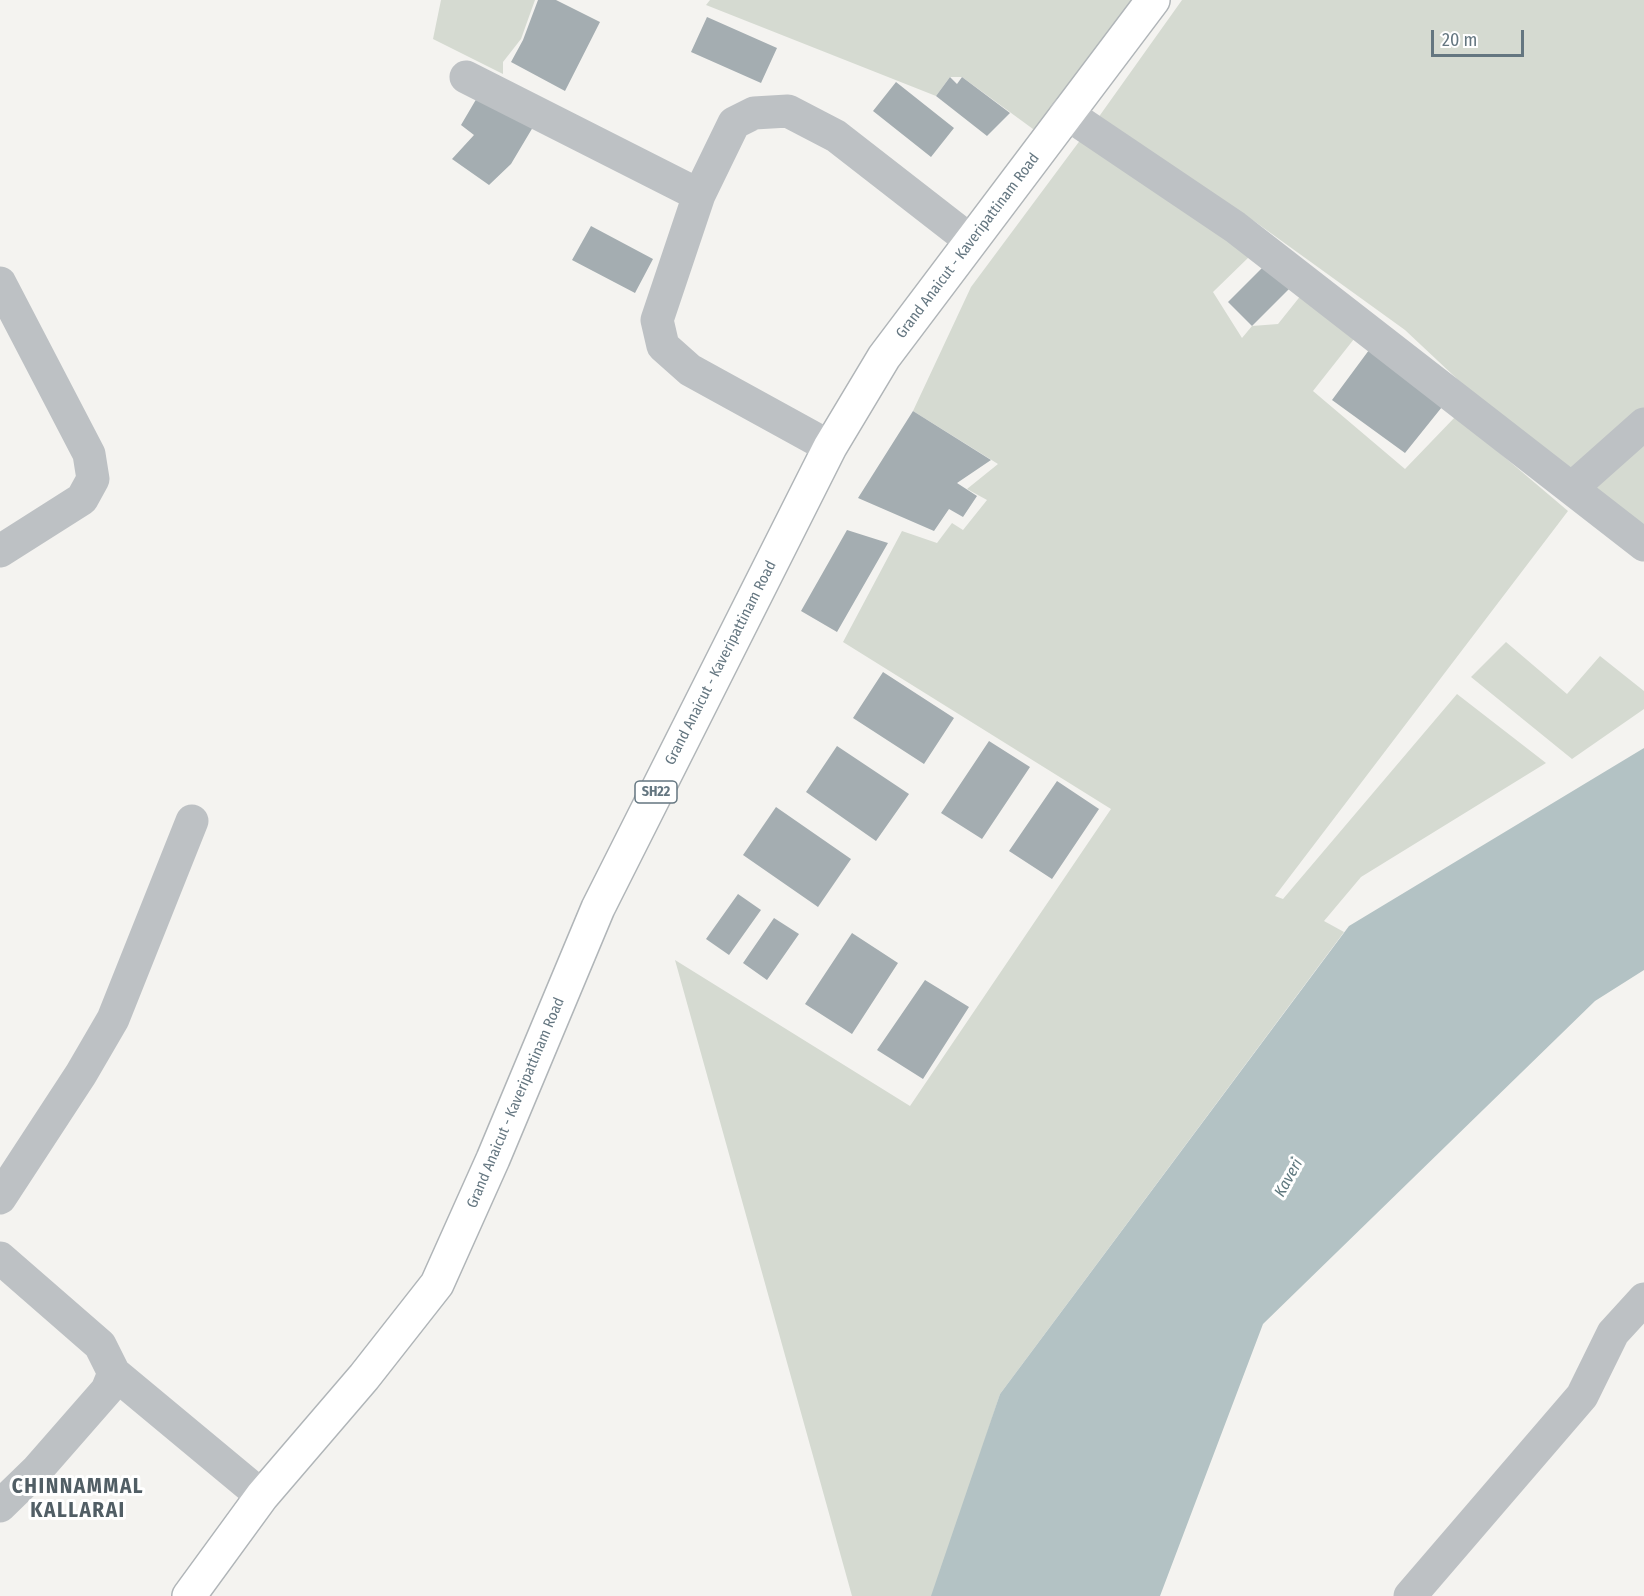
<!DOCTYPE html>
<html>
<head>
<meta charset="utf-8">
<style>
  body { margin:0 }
  #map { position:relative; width:1644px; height:1596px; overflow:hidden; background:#f4f3f0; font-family:"Fira Sans Condensed",sans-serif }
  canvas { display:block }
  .scale { position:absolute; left:1431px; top:30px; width:93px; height:27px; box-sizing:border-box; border:3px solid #647680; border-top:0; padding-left:8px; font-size:18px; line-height:21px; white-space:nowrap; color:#647680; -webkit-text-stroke:4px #fff; paint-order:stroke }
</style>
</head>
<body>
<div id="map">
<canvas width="1644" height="1596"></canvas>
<div class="scale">20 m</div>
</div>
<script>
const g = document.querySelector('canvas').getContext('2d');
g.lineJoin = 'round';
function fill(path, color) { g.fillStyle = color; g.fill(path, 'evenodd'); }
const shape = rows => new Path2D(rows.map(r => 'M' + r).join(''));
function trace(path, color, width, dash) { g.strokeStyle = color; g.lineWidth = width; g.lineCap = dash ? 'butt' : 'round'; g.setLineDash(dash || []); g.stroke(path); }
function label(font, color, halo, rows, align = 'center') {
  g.font = font + ' "Fira Sans Condensed",sans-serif'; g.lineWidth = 6; g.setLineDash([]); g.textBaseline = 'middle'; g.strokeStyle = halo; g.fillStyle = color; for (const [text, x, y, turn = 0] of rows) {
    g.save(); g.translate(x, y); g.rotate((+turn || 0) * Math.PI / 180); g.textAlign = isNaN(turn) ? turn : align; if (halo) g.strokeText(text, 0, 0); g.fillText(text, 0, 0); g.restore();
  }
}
fill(shape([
  [441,0,535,0,521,39,503,62,503,74,433,39],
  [710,0,1144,0,1048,140,962,77,950,77,936,96,706,5],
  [1182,0,1644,0,1644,529,1487,407,1405,330,1254,221,1093,125],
  [1084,135,1250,256,1213,292,1242,338,1252,326,1278,324,1302,294,1354,339,1313,391,1405,469,1456,416,1568,511,1275,896,1283,899,1457,694,1546,763,1361,877,1324,921,1344,932,1000,1394,934,1596,852,1596,675,960,910,1106,1111,809,843,642,902,531,937,543,952,523,963,530,987,500,967,489,998,464,913,411,971,287],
  [1506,642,1567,694,1600,656,1644,691,1644,709,1572,759,1471,677]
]), '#d5dad1');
fill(shape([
  [1644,748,1644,970,1595,1001,1263,1324,1160,1596,931,1596,1000,1394,1349,926]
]), '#b3c2c4');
fill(shape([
  [538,0,556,0,600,22,565,91,511,62,523,40],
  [707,17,777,48,761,83,691,52],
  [950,77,957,84,962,77,1010,113,987,136,936,96],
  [896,82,954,128,931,157,873,111],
  [481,91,536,122,511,164,489,185,452,159,474,135,461,125],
  [591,226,653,259,635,293,572,260],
  [1270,260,1301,277,1252,326,1228,302],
  [1372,346,1446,402,1405,453,1332,400],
  [913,411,991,460,957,483,977,496,963,517,949,509,934,531,858,498],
  [847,530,888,543,837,632,801,611],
  [883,672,954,718,924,764,853,718],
  [989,741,1030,767,982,839,941,813],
  [837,746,909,794,876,841,806,792],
  [1057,781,1099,809,1052,879,1009,851],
  [776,807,851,859,818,907,743,855],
  [738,894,761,910,729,955,706,939],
  [774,918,799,934,767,980,743,963],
  [852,933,898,963,852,1034,805,1004],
  [925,980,969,1007,923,1079,877,1050]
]), '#a4adb1');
const major = shape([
  [189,1596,262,1496,364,1377,437,1284,493,1159,598,908,830,447,884,357,1153,0]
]);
trace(major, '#b0b5b8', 36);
trace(shape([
  [466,77,699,195],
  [1066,113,1235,227,1644,545],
  [0,283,89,454,93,479,82,499,0,551],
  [830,447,690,370,663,346,657,320,699,195,734,123,754,113,788,111,836,136,971,241],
  [1572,488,1644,424],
  [0,1198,81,1074,113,1019,192,821],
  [0,1258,100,1345,114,1373,107,1390,37,1470,0,1506],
  [114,1373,262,1496],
  [1410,1596,1582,1396,1613,1333,1644,1299]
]), '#bdc1c4', 33);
trace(major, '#fff', 33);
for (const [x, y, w] of [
  [656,792,42]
]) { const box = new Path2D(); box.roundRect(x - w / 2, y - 11, w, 22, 4.5); g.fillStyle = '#fff'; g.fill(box); trace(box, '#647680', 1.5); }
label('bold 14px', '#647680', null, [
  ["SH22",656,792]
]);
label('15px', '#647680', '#fff', [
  ["Grand Anaicut - Kaveripattinam Road",968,246,-53],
  ["Grand Anaicut - Kaveripattinam Road",721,663,-63],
  ["Grand Anaicut - Kaveripattinam Road",516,1103,-67]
]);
label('italic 16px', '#5f787e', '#fff', [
  ["Kaveri",1289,1178,-61]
]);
g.letterSpacing = '1.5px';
label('bold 21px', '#515e65', '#fff', [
  ["CHINNAMMAL",78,1487],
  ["KALLARAI",78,1511]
]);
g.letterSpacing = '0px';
</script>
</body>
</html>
